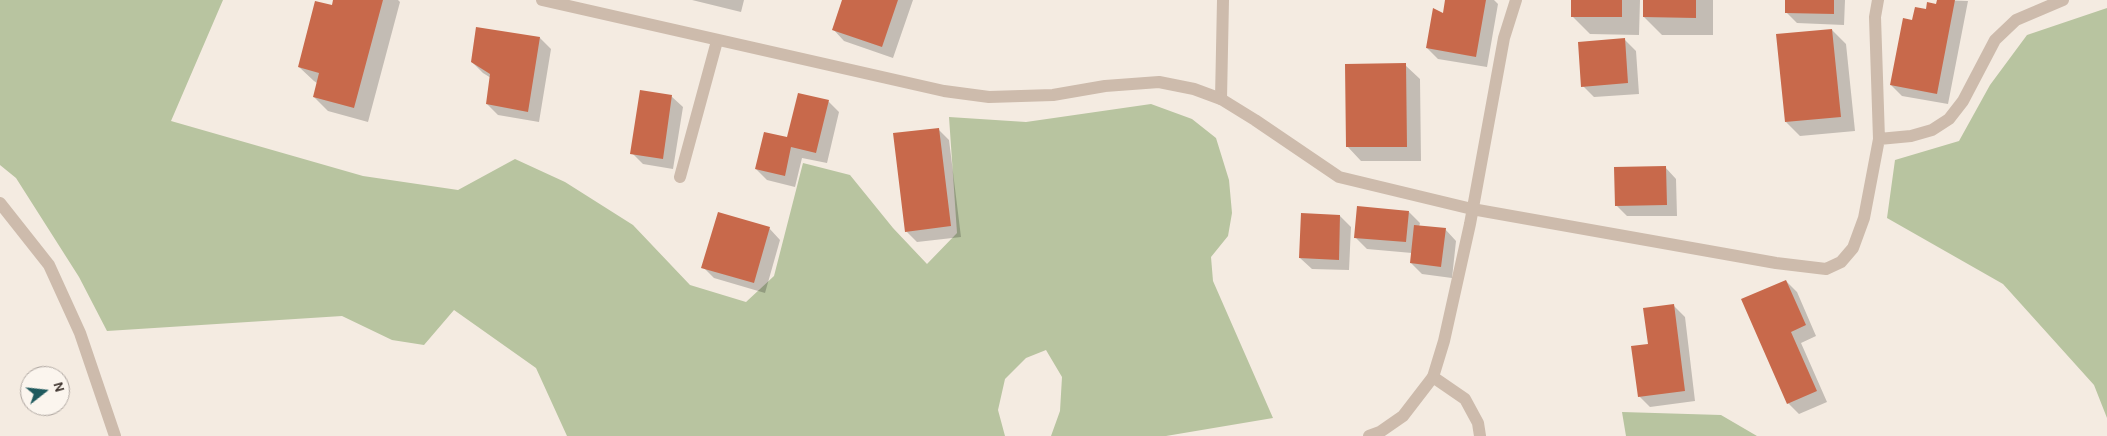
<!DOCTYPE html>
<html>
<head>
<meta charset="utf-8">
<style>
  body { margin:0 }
  #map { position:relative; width:2107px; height:436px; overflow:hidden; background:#f4ebe1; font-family:Karla,sans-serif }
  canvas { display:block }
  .north { position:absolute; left:20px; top:366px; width:50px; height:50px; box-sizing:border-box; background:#fbf5ee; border:1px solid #aea6a0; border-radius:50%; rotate:74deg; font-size:14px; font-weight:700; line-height:20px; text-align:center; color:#3b302b }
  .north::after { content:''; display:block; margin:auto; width:18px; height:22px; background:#1f5a5e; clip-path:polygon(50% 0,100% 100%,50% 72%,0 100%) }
</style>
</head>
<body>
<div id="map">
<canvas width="2107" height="436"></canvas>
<div class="north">N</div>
</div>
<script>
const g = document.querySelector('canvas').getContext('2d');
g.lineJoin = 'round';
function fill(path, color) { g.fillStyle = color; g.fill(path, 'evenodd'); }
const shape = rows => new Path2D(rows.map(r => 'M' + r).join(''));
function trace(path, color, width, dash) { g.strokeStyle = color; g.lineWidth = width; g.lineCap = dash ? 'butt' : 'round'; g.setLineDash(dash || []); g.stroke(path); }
fill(shape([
  [0,0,223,0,171,121,363,176,458,190,515,159,565,182,633,225,690,285,746,302,774,276,803,163,850,175,893,228,927,264,957,233,949,117,1026,122,1151,104,1192,119,1216,138,1229,180,1232,213,1228,236,1211,257,1213,281,1273,418,1166,436,1051,436,1060,411,1062,377,1046,350,1026,358,1005,379,998,410,1005,436,567,436,536,368,454,310,424,345,392,340,342,316,107,331,79,277,16,178,0,165],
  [2107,8,2107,418,2094,385,2003,284,1887,218,1895,160,1959,141,1990,85,2027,35],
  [1622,412,1721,415,1757,436,1626,436]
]), '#b8c4a0');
fill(shape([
  [335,0,398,0,400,2,368,122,328,111,314,97,317,83,314,81,299,67],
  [692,0,744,0,741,12],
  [843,0,913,0,893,58,844,41,833,29],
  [1447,0,1494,0,1498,4,1487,67,1438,59,1427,48,1444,15],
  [1572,0,1640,0,1639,35,1590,34,1572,16],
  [1644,0,1713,0,1713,35,1662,35,1644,17],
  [1786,0,1845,0,1844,25,1797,23,1786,12],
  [1938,0,1968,1,1948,104,1902,96,1891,85,1913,21,1937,5],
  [1832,30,1846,44,1855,131,1800,136,1786,122],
  [540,38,551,49,539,122,498,115,487,104,491,78,483,73,472,62],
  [1625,40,1636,51,1639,94,1594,97,1583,86],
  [1405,65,1420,79,1421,161,1361,161,1347,146],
  [671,96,683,107,673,169,643,164,632,153],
  [828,101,839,112,827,163,802,158,795,187,767,180,756,169],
  [938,129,949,140,961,237,917,242,906,231],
  [1665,167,1676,179,1677,216,1627,216,1616,205],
  [1409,212,1420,223,1419,227,1445,229,1456,241,1452,278,1422,274,1411,263,1412,253,1367,249,1356,238],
  [1340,216,1351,227,1349,270,1312,269,1300,258],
  [769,228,780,240,765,293,714,278,703,267],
  [1786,281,1797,292,1816,336,1801,343,1827,402,1799,414,1788,403],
  [1674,306,1685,317,1695,401,1650,407,1639,396,1649,345]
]), '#0003');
fill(shape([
  [333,0,383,0,354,108,313,97,319,73,298,67,315,1,332,5],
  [842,0,898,0,882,47,832,30],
  [1445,0,1486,0,1476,57,1426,48,1433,8,1443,13],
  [1571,0,1622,0,1622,17,1571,17],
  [1643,0,1696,0,1696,18,1643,17],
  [1785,0,1834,0,1834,14,1785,13],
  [1937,0,1955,0,1937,94,1890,85,1903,18,1912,20,1915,7,1926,9,1927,2,1936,4],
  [476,27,540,37,528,112,486,104,490,74,471,62],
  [1832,29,1841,117,1785,122,1776,34],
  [1625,38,1628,83,1581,87,1578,42],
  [1406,63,1407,147,1346,147,1345,64],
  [640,90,672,95,663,159,630,154],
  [798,93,829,100,816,153,791,147,785,176,755,169,764,132,787,137],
  [939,128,951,226,905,232,893,133],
  [1666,166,1667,205,1615,206,1614,167],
  [1357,206,1409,211,1406,242,1354,238],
  [718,212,770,227,754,283,701,268],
  [1301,213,1340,215,1339,260,1299,258],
  [1414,225,1446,228,1441,267,1410,263],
  [1786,280,1806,325,1791,332,1817,391,1787,404,1741,299],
  [1674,304,1685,391,1638,397,1631,346,1648,344,1643,308]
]), '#c8694b');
trace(shape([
  [1221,99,1223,0],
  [680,177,717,41]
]), '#cdbbac', 12);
trace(shape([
  [542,0,944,91,989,97,1053,95,1105,86,1159,82,1194,89,1221,99,1255,120,1339,177,1472,209,1776,263,1826,269,1841,262,1853,248,1864,218,1879,139,1875,17,1878,0],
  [1879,139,1911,136,1932,130,1949,119,1963,101,1995,40,2016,20,2063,0],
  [0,203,49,265,80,333,115,436],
  [1433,377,1465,399,1478,423,1480,436]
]), '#cdbbac', 12);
trace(shape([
  [1369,436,1380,432,1403,416,1433,377,1444,341,1470,224,1504,38,1516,0]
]), '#cdbbac', 12);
</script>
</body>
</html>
